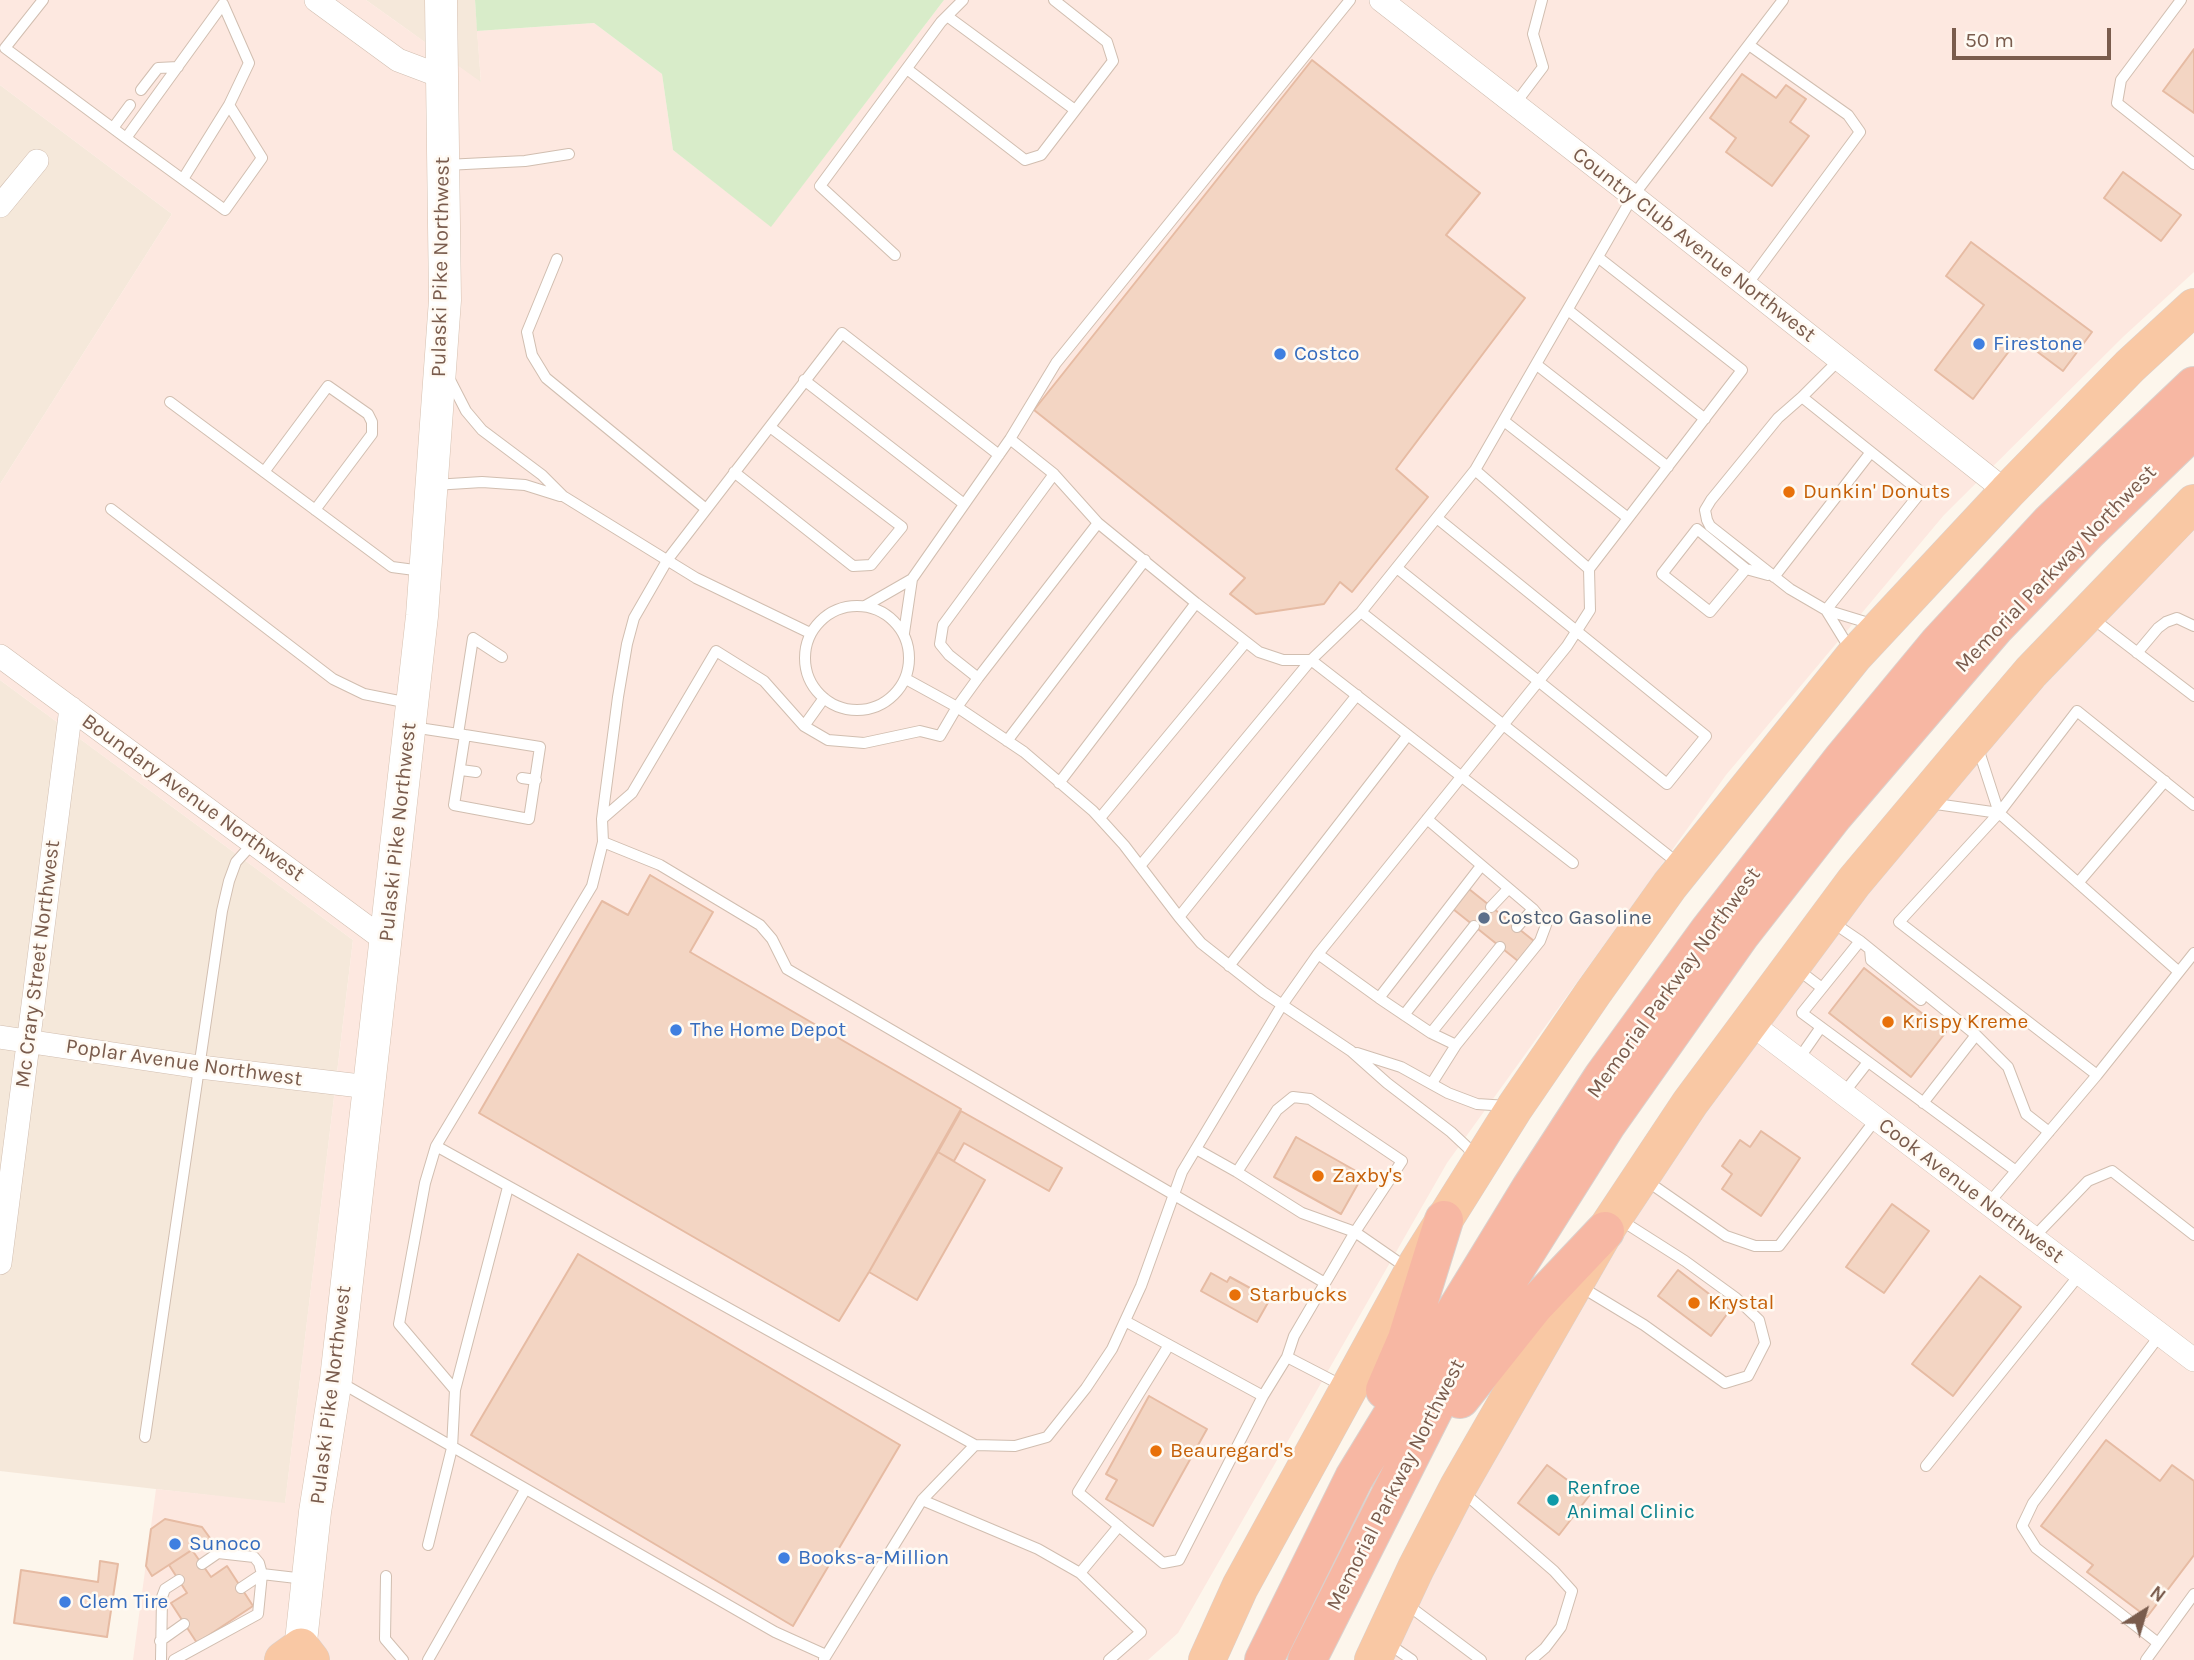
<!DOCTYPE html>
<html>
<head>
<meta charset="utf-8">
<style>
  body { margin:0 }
  #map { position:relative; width:2194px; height:1660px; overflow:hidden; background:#fdf6ec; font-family:Karla,sans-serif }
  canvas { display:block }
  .north { position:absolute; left:2110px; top:1576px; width:70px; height:70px; -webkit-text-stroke:5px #fffaf3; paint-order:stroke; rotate:37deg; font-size:19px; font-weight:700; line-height:28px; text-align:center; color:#7a5c4d }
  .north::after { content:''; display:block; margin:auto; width:24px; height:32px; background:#7a5c4d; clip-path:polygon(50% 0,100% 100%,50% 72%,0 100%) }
  .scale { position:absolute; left:1952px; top:28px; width:159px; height:32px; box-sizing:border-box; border:4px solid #7a5c4d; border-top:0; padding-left:9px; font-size:21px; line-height:24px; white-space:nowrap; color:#7a5c4d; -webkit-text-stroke:5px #fffaf3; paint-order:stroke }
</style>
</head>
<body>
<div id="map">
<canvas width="2194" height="1660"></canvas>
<div class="north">N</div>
<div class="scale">50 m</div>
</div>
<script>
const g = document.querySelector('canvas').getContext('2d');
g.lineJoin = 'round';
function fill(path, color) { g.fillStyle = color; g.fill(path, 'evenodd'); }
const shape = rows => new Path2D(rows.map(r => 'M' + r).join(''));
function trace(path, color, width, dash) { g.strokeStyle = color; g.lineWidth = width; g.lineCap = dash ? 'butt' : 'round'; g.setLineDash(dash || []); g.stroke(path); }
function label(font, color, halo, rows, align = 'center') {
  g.font = font + ' Karla,sans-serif'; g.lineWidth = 5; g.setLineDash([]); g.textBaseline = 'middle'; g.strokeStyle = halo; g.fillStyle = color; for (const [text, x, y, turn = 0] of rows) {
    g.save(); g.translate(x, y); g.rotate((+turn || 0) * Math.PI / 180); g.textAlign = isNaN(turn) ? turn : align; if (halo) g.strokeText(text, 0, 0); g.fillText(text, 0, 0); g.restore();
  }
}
fill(shape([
  [366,0,475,0,481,83,408,30],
  [0,85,172,214,0,484],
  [0,680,353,940,285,1504,0,1471]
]), '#f5e8da');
fill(shape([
  [0,0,366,0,481,82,477,31,594,23,662,74,673,150,771,226,944,0,2194,0,2194,272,2124,336,1944,515,1726,775,1447,1163,1178,1633,1148,1660,133,1660,156,1489,285,1503,353,940,0,680,0,484,172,214,0,85],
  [2194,529,2194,1660,1392,1660,1449,1537,1610,1253,1795,981,1997,735]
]), '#fde8e0');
fill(shape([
  [475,0,944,0,771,227,673,150,662,74,594,23,477,31]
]), '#d8ecc9');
const building = shape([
  [2194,49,2194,113,2163,91,2194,49],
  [1312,60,1480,193,1446,235,1525,298,1396,469,1428,497,1352,592,1340,582,1324,604,1256,614,1230,594,1245,578,1034,410,1312,60],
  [1742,74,1776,98,1786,85,1806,99,1790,122,1809,136,1772,186,1726,152,1736,138,1710,118,1742,74],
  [2123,172,2181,215,2161,241,2104,198,2123,172],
  [1971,242,2092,332,2063,371,2019,338,1973,399,1935,370,1984,305,1946,276,1971,242],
  [650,875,713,912,690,952,961,1109,869,1272,839,1321,479,1113,602,901,628,915,650,875],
  [1469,889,1534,941,1518,961,1453,909,1469,889],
  [1864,968,1946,1032,1911,1077,1829,1013,1864,968],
  [961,1111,1062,1168,1049,1191,964,1143,954,1161,938,1152,961,1111],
  [1761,1131,1800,1158,1761,1216,1722,1189,1732,1174,1722,1166,1740,1140,1750,1147,1761,1131],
  [1296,1137,1363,1175,1341,1214,1274,1177,1296,1137],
  [938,1152,985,1180,917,1300,869,1272,938,1152],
  [1892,1204,1929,1231,1884,1293,1846,1267,1892,1204],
  [578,1254,900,1445,793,1626,471,1435,578,1254],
  [1678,1270,1730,1310,1711,1336,1658,1296,1678,1270],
  [1211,1273,1227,1282,1230,1277,1270,1299,1257,1322,1201,1291,1211,1273],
  [1980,1276,2021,1307,1953,1396,1912,1364,1980,1276],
  [1149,1396,1207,1429,1153,1526,1106,1499,1117,1480,1106,1474,1149,1396],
  [2106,1440,2160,1481,2172,1465,2194,1481,2194,1555,2147,1617,2087,1572,2093,1565,2041,1526,2106,1440],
  [1547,1465,1589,1496,1559,1535,1518,1503,1547,1465],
  [165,1519,202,1527,210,1538,152,1576,146,1566,151,1529,165,1519],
  [192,1550,211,1577,227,1566,253,1606,197,1643,171,1603,187,1593,169,1565,192,1550],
  [100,1561,118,1564,107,1637,14,1623,21,1570,98,1582,100,1561]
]);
fill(building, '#f3d5c3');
trace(building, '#e6bba3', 2);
const service = shape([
  [43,0,5,48,126,138,225,210,262,158,229,105,249,63,223,4,126,138],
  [2181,0,2121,80,2117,103,2194,164],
  [947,16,1075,110],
  [907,69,1025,160,1041,155,1113,61,1107,42,1054,0],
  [141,90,158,68,178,67],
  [1515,104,1543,67,1533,34,1542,0],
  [113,128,130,105],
  [446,165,525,161,569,154],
  [183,179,229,105],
  [895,255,820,186,941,22,963,0],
  [557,259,527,332,532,355,546,378,706,509],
  [1746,286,1860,132,1848,115,1749,45],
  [1568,310,1705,419],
  [1839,360,1802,397,1778,418,1711,500,1705,510,1707,520,1710,526,1790,589,1826,610,1875,625],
  [1537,365,1668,467],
  [448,376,466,411,482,430,542,475,563,496,696,578,810,633],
  [804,380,964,504],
  [1802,397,1921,492,1826,610],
  [170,402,392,567,422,571],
  [1504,421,1628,518],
  [1010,439,1054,474,1098,523,1196,603,1259,652,1283,660,1311,660,1361,612,1475,470],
  [999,455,842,333,668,559,634,618,627,644,618,697,602,819,603,842,592,886,436,1146,975,1445,1015,1446,1047,1437,1086,1388,1112,1349,1141,1286,1182,1172,1282,1005,1318,954,1567,646,1590,610,1589,569,1475,470,1633,196,1783,0],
  [264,472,328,386,368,414,372,422,372,434,315,510],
  [734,472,853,566,871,565,902,527,770,427],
  [1054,474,943,625,940,644,949,655,978,678,1098,523],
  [434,485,482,482,525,485,560,496],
  [111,509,333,679,364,694,409,703],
  [1397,568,1667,784,1706,736,1437,518],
  [1589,569,1742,370,1599,258],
  [1746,569,1697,529,1662,574,1710,612,1746,569,1768,575],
  [1774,577,1871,452],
  '805 658a52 52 0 1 1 104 0a52 52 0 1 1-104 0Z',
  [865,606,912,579,1010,439,1056,363,1350,0],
  [1826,610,1850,649],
  [1361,612,1679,864],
  [2092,618,2194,696],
  [904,633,912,579],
  [2137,653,2158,628,2166,622,2177,618,2194,626],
  [906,679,957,707,1024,752,1093,811,1124,845,1179,917,1201,943,1263,992,1351,1051,1387,1083,1451,1132,1467,1147,1476,1159],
  [804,726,824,698],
  [412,727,465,735,540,747,529,819,454,805,465,735],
  [458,734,473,638,502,657],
  [1007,741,1145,560],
  [1978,748,1999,813,2179,972],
  [461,770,476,772],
  [522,778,536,780],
  [1059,783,1196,603],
  [1929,803,1999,813],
  [1100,818,1246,642],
  [602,819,632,793,716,651,764,681,804,726,828,740,864,743,920,731,940,736,957,707,978,678],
  [1427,819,1533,909,1546,925,1540,941,1456,1045,1432,1083],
  [603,842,660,865,760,925,772,939,787,969,1325,1283],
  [1140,866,1311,660,1573,863],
  [2078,883,2165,781],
  [1491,907,1508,889],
  [1179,917,1357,695],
  [1832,922,1860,941,1802,1013,2016,1171],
  [1517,927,1533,909],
  [1860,941,1976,1035,2008,1067,2026,1114,2049,1132],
  [1870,949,1871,960,1921,1000],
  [1318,954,1379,998,1431,1033,1456,1045],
  [1229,966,1408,735],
  [1797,969,1822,988],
  [1379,998,1481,866],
  [1404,1015,1474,926],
  [1431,1033,1500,947],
  [1357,1053,1401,1067,1448,1093,1477,1104,1508,1106],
  [1798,1060,1821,1027],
  [2097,1075,1899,922,1999,813,2077,711,2194,805],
  [1843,1094,1868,1062],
  [1923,1103,1976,1035],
  [1196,1149,1237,1172],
  [1644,1179,1726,1236,1755,1246,1779,1246,1876,1119],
  [1988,1204,2097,1075,2194,953],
  [2033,1238,2088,1181,2112,1171,2194,1235],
  [1578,1285,1644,1325,1725,1383,1748,1376,1765,1343,1759,1320,1736,1298,1685,1261,1619,1219],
  [1125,1321,1263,1396],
  [1169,1345,1078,1492,1163,1563,1179,1560,1263,1396,1287,1357,1294,1336,1355,1232,1402,1161,1310,1099,1293,1097,1277,1110,1237,1172,1302,1213,1355,1232,1407,1268],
  [1287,1357,1345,1387],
  [338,1381,775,1632,826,1655],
  [455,1390,508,1187],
  [145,1437,222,911,229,881,236,862,253,843],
  [1926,1466,2080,1274],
  [1463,1492,1554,1571,1572,1591,1561,1627,1545,1648,1531,1660],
  [922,1500,1038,1549,1080,1573,1141,1632,1109,1660],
  [428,1545,452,1448,455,1390,399,1324,425,1183,436,1146],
  [1080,1573,1119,1526],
  [386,1576,385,1639,403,1660],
  [241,1588,262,1574,305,1579],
  [1405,1603,1481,1660],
  [160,1641,184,1624],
  [1386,1642,1412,1660],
  [2158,1643,2036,1548,2022,1526,2033,1503,2160,1335],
  [824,1659,922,1500,975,1445],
  [161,1660,162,1597,165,1589,179,1580],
  [174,1660,258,1614,262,1574,259,1563,254,1557,218,1553,202,1564],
  [428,1660,525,1490],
  [2146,1660,2194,1594]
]);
const minor = shape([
  [316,0,398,60,443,77],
  [1381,0,1633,196,2007,492],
  [0,206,37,161],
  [0,656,386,941],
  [1749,1022,2194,1360],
  [0,1037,200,1067,369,1087],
  [0,1263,71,708]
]);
const secondary = shape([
  [299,1660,315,1512,336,1379,422,616,445,300,441,0]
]);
const trunk = shape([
  [283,1660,301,1647,311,1660],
  [1207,1660,1240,1587,1418,1262,1515,1107,1593,993,1670,885,1854,656,2007,492,2130,366,2194,307],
  [1373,1660,1416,1568,1458,1487,1605,1231,1690,1103,1854,882,1963,752,2031,672,2194,503]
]);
const motorway = shape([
  [1385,1390,1407,1339,1444,1220],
  [1460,1399,1534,1306,1605,1231],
  [1264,1660,1354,1478,1531,1188,1603,1077,1709,931,1842,760,1939,643,2050,523,2194,386],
  [1307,1660,1445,1387,1481,1323,1606,1125,1740,935,1833,816,1996,626,2088,531,2194,429]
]);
trace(service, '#d1beb0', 12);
trace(minor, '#d1beb0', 24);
trace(secondary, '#d6c0b0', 33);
trace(trunk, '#dad1cd', 38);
trace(motorway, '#dad1cd', 40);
trace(service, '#fff', 10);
trace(minor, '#fff', 23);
trace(secondary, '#fff', 32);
trace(trunk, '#f9c8a4', 37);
trace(motorway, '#f7b7a3', 38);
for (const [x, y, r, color] of [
  [1979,344,7,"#3f7fe0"],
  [1280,354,7,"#3f7fe0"],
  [1789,492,7,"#e8710a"],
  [1484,918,7,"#5c6f8a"],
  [1888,1022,7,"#e8710a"],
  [676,1030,7,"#3f7fe0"],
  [1318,1176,7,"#e8710a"],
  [1235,1295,7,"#e8710a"],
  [1694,1303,7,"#e8710a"],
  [1156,1451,7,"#e8710a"],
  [1553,1500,7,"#0f9aa8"],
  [175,1544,7,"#3f7fe0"],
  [784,1558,7,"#3f7fe0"],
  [65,1602,7,"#3f7fe0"]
]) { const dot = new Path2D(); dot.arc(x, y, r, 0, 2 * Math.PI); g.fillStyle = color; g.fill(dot); trace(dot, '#fffaf3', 2.5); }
label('21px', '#7a5c4d', '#fffaf3', [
  ["Country Club Avenue Northwest",1694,245,38],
  ["Pulaski Pike Northwest",441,267,-89],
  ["Memorial Parkway Northwest",2056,569,-46],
  ["Boundary Avenue Northwest",193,798,36],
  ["Pulaski Pike Northwest",398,832,-84],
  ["Mc Crary Street Northwest",38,964,-83],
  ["Memorial Parkway Northwest",1674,983,-54],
  ["Poplar Avenue Northwest",184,1063,8],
  ["Cook Avenue Northwest",1971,1191,37],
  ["Pulaski Pike Northwest",331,1395,-83],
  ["Memorial Parkway Northwest",1396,1485,-63]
]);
label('21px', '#366cbe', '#fffaf3', [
  ["Firestone",1993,344],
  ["Costco",1294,354],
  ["The Home Depot",690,1030],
  ["Sunoco",189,1544],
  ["Books-a-Million",798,1558],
  ["Clem Tire",79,1602]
], 'left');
label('21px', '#c56008', '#fffaf3', [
  ["Dunkin' Donuts",1803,492],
  ["Krispy Kreme",1902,1022],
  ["Zaxby's",1332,1176],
  ["Starbucks",1249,1295],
  ["Krystal",1708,1303],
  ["Beauregard's",1170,1451]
], 'left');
label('21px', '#4e5e75', '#fffaf3', [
  ["Costco Gasoline",1498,918]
], 'left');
label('21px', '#0d838f', '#fffaf3', [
  ["Renfroe",1567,1488],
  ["Animal Clinic",1567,1512]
], 'left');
</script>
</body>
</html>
